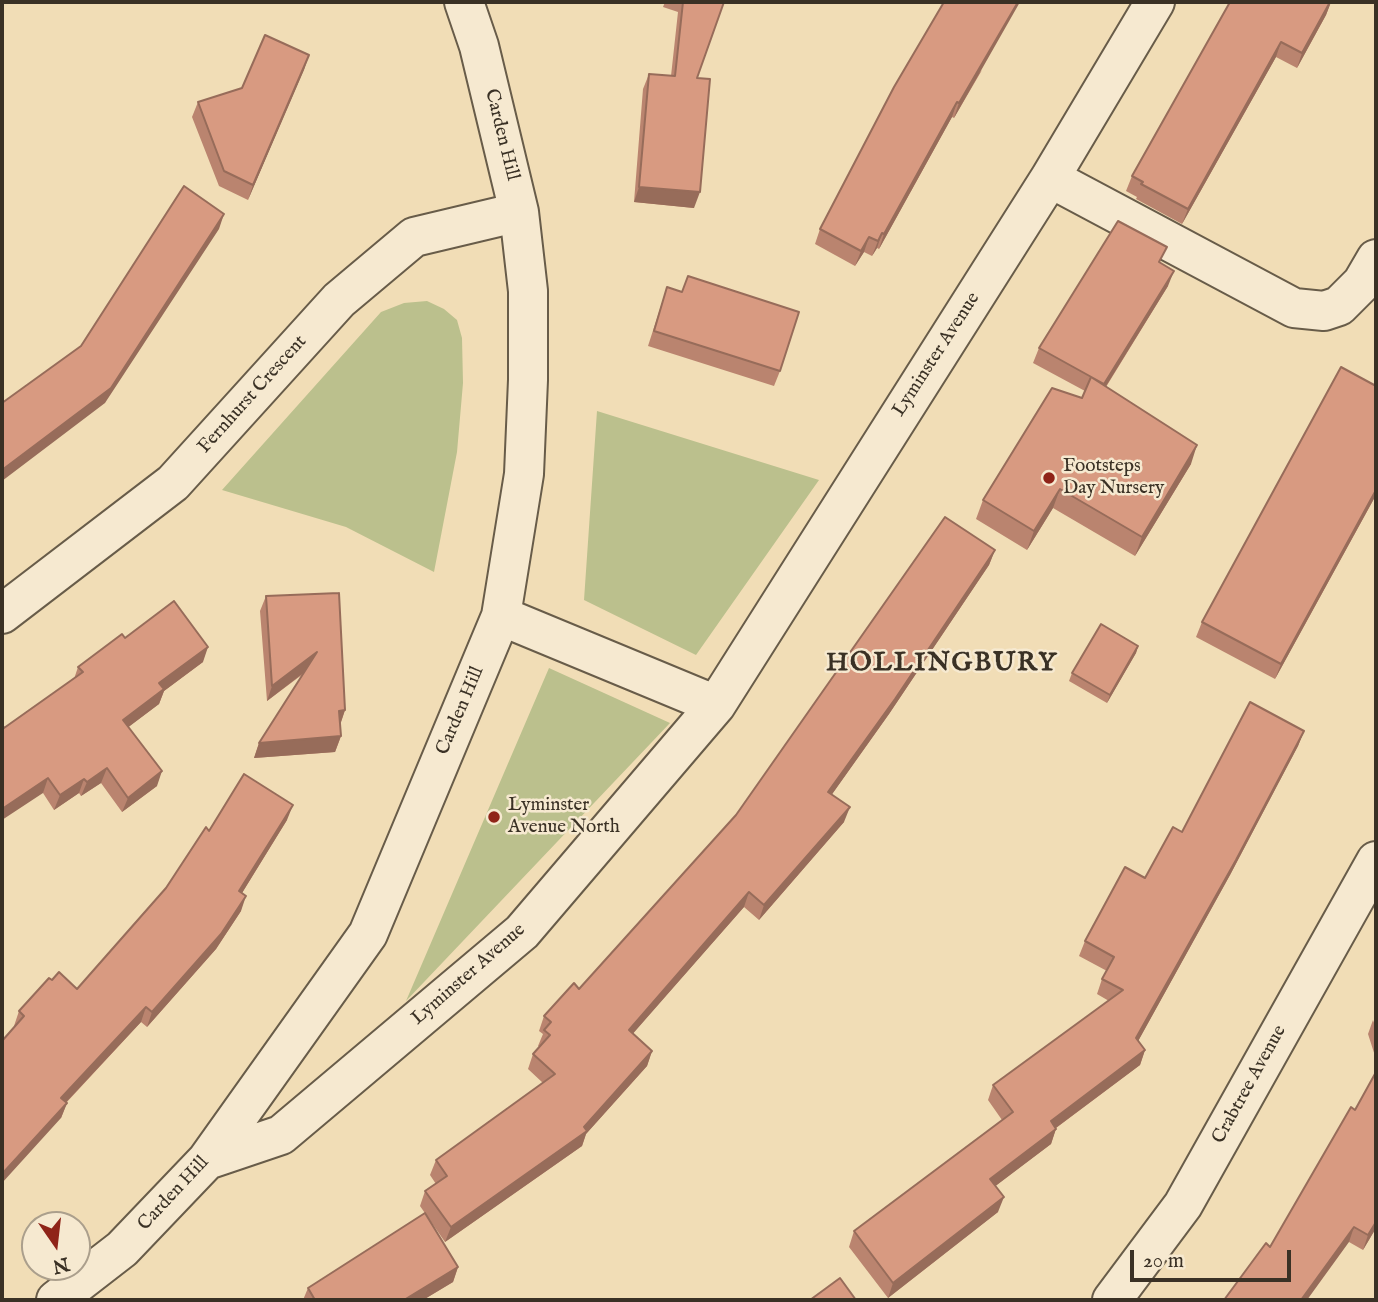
<!DOCTYPE html>
<html>
<head>
<meta charset="utf-8">
<style>
  body { margin:0 }
  #map { position:relative; width:1378px; height:1302px; overflow:hidden; background:#f1ddb6; font-family:"IM FELL English",serif }
  canvas { display:block }
  .frame { position:absolute; inset:0; border:4px solid #3a3125; pointer-events:none }
  .north { position:absolute; left:21px; top:1211px; width:70px; height:70px; box-sizing:border-box; background:#f6e9d0; border:2px solid #ab9f8c; border-radius:50%; rotate:166deg; font-size:19px; font-weight:700; line-height:28px; text-align:center; color:#3a3125 }
  .north::after { content:''; display:block; margin:auto; width:24px; height:32px; background:#8f2418; clip-path:polygon(50% 0,100% 100%,50% 72%,0 100%) }
  .scale { position:absolute; left:1130px; top:1250px; width:161px; height:32px; box-sizing:border-box; border:4px solid #3a3125; border-top:0; padding-left:9px; font-size:21px; line-height:24px; white-space:nowrap; color:#3a3125; -webkit-text-stroke:5px #f6e9d0; paint-order:stroke }
</style>
</head>
<body>
<div id="map">
<canvas width="1378" height="1302"></canvas>
<div class="frame"></div>
<div class="north">N</div>
<div class="scale">20 m</div>
</div>
<script>
const g = document.querySelector('canvas').getContext('2d');
g.lineJoin = 'round';
function fill(path, color) { g.fillStyle = color; g.fill(path, 'evenodd'); }
const shape = rows => new Path2D(rows.map(r => 'M' + r).join(''));
function trace(path, color, width, dash) { g.strokeStyle = color; g.lineWidth = width; g.lineCap = dash ? 'butt' : 'round'; g.setLineDash(dash || []); g.stroke(path); }
function label(font, color, halo, rows, align = 'center') {
  g.font = font + ' "IM FELL English",serif'; g.lineWidth = 5; g.setLineDash([]); g.textBaseline = 'middle'; g.strokeStyle = halo; g.fillStyle = color; for (const [text, x, y, turn = 0] of rows) {
    g.save(); g.translate(x, y); g.rotate((+turn || 0) * Math.PI / 180); g.textAlign = isNaN(turn) ? turn : align; if (halo) g.strokeText(text, 0, 0); g.fillText(text, 0, 0); g.restore();
  }
}
fill(shape([
  [427,301,444,309,457,320,462,338,463,383,457,452,434,572,346,527,222,490,381,312,404,303],
  [597,411,819,480,696,655,584,600],
  [549,668,670,723,406,1001]
]), '#bbc08d');
const minor = shape([
  [1050,178,1294,308,1324,311,1339,306,1362,283,1376,259],
  [2,614,173,483,339,300,414,237,519,212],
  [501,616,716,705],
  [207,1160,281,1135,522,932,716,705,1050,178,1155,2],
  [56,1300,122,1249,207,1160,368,934,501,616,524,474,528,380,528,291,519,212,479,46,464,2],
  [1112,1300,1183,1205,1376,861]
]);
trace(minor, '#685c49', 42);
trace(minor, '#f6e9d0', 38);
fill(shape([
  [665,2,724,2,697,78,694,208,634,202,643,89,649,74,671,76,678,12,663,7],
  [1230,2,1331,2,1326,15,1297,68,1276,57,1182,224,1136,199,1137,197,1126,191,1132,176],
  [309,55,248,200,219,186,192,117,198,102,242,88],
  [982,70,954,118,952,117,879,249,877,248,872,256,864,252,855,266,815,244,820,229],
  [1161,263,1168,286,1106,387,1191,464,1135,556,1053,508,1027,550,976,519,983,500,1082,398,1085,391,1033,363,1039,348],
  [667,287,780,371,774,386,648,346],
  [1376,495,1275,679,1196,637,1202,622],
  [995,550,989,565,889,714,832,794,844,822,759,920,744,907,633,1033,652,1051,647,1066,586,1134,582,1146,445,1242,420,1206,425,1191,436,1184,430,1175,436,1160,543,1083,528,1069,533,1054,540,1047,538,1046,543,1034,539,1031,544,1016,579,989],
  [266,596,345,710,340,725,341,736,335,752,254,758,259,743,303,674,267,701,260,611],
  [1138,646,1136,653,1107,703,1069,681,1072,673],
  [203,662,164,691,159,704,128,727,157,786,122,812,101,783,81,796,79,793,54,810,43,793,4,728,74,679,78,667],
  [1304,731,1298,746,1230,875,1138,1041,1145,1050,1140,1065,1056,1128,1051,1144,995,1186,998,1212,888,1298,849,1247,854,1231,1002,1120,988,1100,993,1085,1109,1001,1097,994,1102,979,1107,971,1079,956,1085,941,1145,878,1182,832],
  [287,820,242,893,241,911,216,949,147,1027,141,1022,66,1103,67,1103,61,1118,14,1026,19,1011,52,980,77,989,166,888,209,831],
  [1373,1020,1376,1028,1376,1059,1368,1034],
  [1351,1107,1376,1228,1363,1250,1349,1242,1270,1247],
  [458,1267,453,1282,423,1300,303,1300,308,1288]
]), '#ba846f');
fill(shape([
  [1018,2,1020,2,954,118,959,103],
  [1331,2,1326,15,1297,68,1302,53],
  [1281,42,1276,57,1182,224,1188,209],
  [309,55,304,70,248,200,253,185],
  [957,102,952,117,879,249,884,234],
  [639,187,700,192,694,208,634,202],
  [224,214,219,229,105,403,2,481,2,470],
  [882,233,877,248,872,256,878,241],
  [869,237,864,252,855,266,861,251],
  [1174,271,1168,286,1098,399,1104,384],
  [1197,445,1191,464,1135,556,1142,537],
  [1060,489,1053,508,1027,550,1034,531],
  [1376,490,1376,495,1275,679,1281,664],
  [995,550,989,565,889,714,823,807,828,792],
  [1138,646,1136,653,1107,703,1110,695],
  [208,647,203,662,164,691,159,704,118,735,123,720,159,683],
  [317,652,311,667,267,701,272,686],
  [345,710,340,725,339,711],
  [1304,731,1298,746,1230,875,1131,1054,1136,1038],
  [341,736,335,752,254,758,259,743],
  [107,768,101,783,81,796,87,782],
  [162,771,157,786,122,812,128,798],
  [48,778,43,793,2,820,2,809],
  [84,779,79,793,54,810,60,795],
  [293,805,287,820,234,906,239,891],
  [850,807,844,822,759,920,764,905],
  [749,892,744,907,623,1045,629,1030],
  [246,896,241,911,216,949,147,1027,152,1012],
  [146,1007,141,1022,56,1113,61,1098],
  [1145,1050,1140,1065,1045,1136,1051,1121],
  [652,1051,647,1066,586,1134,582,1146,445,1242,451,1227,584,1127],
  [67,1103,61,1118,2,1183,2,1174],
  [1056,1129,1051,1144,985,1194,990,1179],
  [1004,1197,998,1212,888,1298,893,1283],
  [1376,1222,1376,1228,1363,1250,1368,1235],
  [1354,1227,1349,1242,1307,1300,1301,1300],
  [458,1267,453,1282,423,1300,404,1300]
]), '#976c5a');
const building = shape([
  [683,2,724,2,697,78,710,79,700,192,639,187,649,74,675,76,683,2],
  [944,2,1018,2,959,103,957,102,884,234,882,233,878,241,869,237,861,251,820,229,894,87,944,2],
  [1230,2,1330,2,1302,53,1281,42,1188,209,1141,184,1143,182,1132,176,1230,2],
  [265,35,309,55,253,185,224,171,198,102,242,88,265,35],
  [184,186,224,214,111,388,2,470,2,403,81,346,184,186],
  [1118,221,1167,247,1159,262,1174,271,1104,384,1039,348,1118,221],
  [688,276,799,312,780,371,654,331,667,287,682,292,688,276],
  [1341,367,1376,386,1376,490,1281,664,1202,622,1341,367],
  [1091,377,1197,445,1142,537,1060,489,1034,531,983,500,1052,388,1082,398,1091,377],
  [945,517,995,550,895,699,828,792,850,807,764,905,749,892,629,1030,652,1051,584,1127,587,1131,451,1227,425,1191,447,1176,436,1160,555,1074,533,1054,550,1035,544,1030,551,1022,544,1016,574,983,579,989,736,815,945,517],
  [339,593,345,710,339,711,341,736,259,743,317,652,272,686,266,596,339,593],
  [174,601,208,647,159,683,164,689,123,720,162,771,128,798,107,768,87,782,84,779,60,795,48,778,2,809,2,724,4,728,83,672,78,667,122,634,125,638,174,601],
  [1101,624,1138,646,1110,695,1072,673,1101,624],
  [1250,702,1304,731,1236,860,1136,1038,1145,1050,1051,1121,1056,1129,990,1179,1004,1197,893,1283,854,1231,1013,1112,993,1085,1123,990,1102,979,1114,957,1085,941,1125,867,1145,878,1173,827,1182,832,1250,702],
  [244,774,293,805,239,891,246,896,221,934,152,1012,146,1007,61,1098,67,1103,2,1174,2,1041,24,1016,19,1011,49,978,52,980,59,972,77,989,166,888,206,827,209,831,244,774],
  [1376,1072,1376,1222,1368,1235,1354,1227,1301,1300,1224,1300,1266,1243,1270,1247,1351,1107,1355,1110,1376,1072],
  [425,1213,458,1267,404,1300,315,1300,308,1288,425,1213],
  [840,1278,856,1300,810,1300,840,1278]
]);
fill(building, '#d89a81');
trace(building, '#976c5a', 2);
for (const [x, y, r, color] of [
  [1049,478,7,"#8f2418"],
  [494,817,7,"#8f2418"]
]) { const dot = new Path2D(); dot.arc(x, y, r, 0, 2 * Math.PI); g.fillStyle = color; g.fill(dot); trace(dot, '#f6e9d0', 2.5); }
label('19px', '#3a3125', '#f6e9d0', [
  ["Carden Hill",501,135,76],
  ["Lyminster Avenue",937,355,-57],
  ["Fernhurst Crescent",253,395,-48],
  ["Carden Hill",461,711,-67],
  ["Lyminster Avenue",469,975,-41],
  ["Crabtree Avenue",1250,1085,-61],
  ["Carden Hill",174,1194,-47]
]);
label('19px', '#3a3125', '#f6e9d0', [
  ["Footsteps",1063,467],
  ["Day Nursery",1063,489],
  ["Lyminster",508,806],
  ["Avenue North",508,828]
], 'left');
g.letterSpacing = '2px';
label('bold 26px', '#3a3125', '#f6e9d0', [
  ["HOLLINGBURY",942,665]
]);
g.letterSpacing = '0px';
</script>
</body>
</html>
